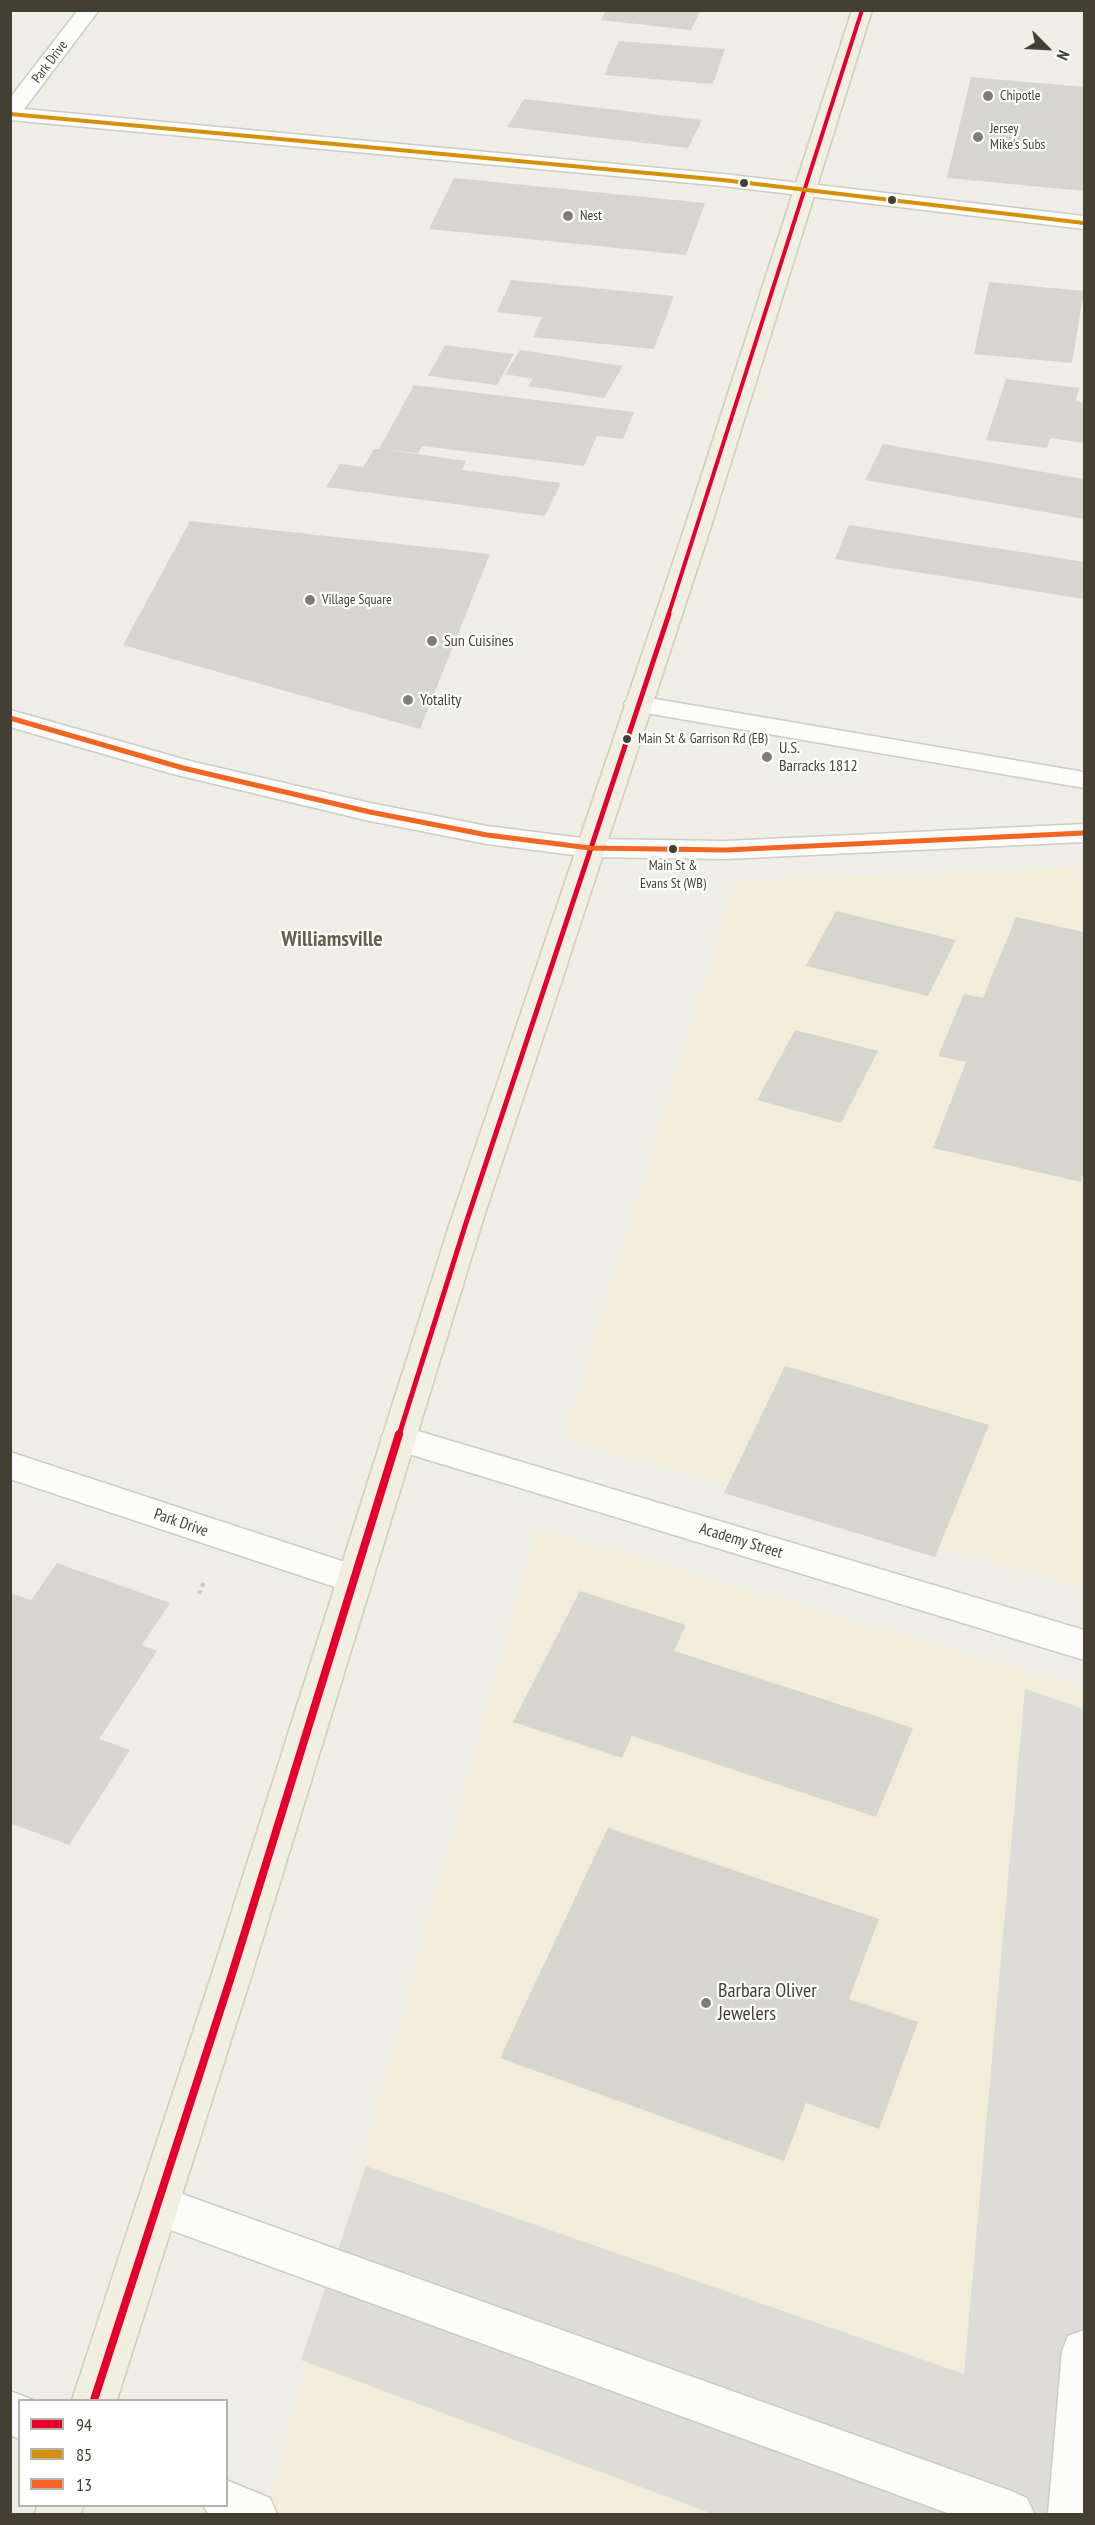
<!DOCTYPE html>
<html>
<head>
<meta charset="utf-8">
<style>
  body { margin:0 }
  #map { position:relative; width:1095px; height:2525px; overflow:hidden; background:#eeede6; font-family:"PT Sans Narrow",sans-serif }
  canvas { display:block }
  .frame { position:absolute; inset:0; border:12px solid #433f33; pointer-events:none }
  .legend { position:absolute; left:18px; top:2399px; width:210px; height:108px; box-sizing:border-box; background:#fff; border:2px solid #b4b2ad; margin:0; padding:8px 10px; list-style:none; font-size:18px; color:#433f33 }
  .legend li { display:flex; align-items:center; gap:12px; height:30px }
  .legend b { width:30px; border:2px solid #b4b2ad }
  .north { position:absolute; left:1017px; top:18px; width:60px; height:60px; -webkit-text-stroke:4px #fff; paint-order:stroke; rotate:114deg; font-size:16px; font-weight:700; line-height:24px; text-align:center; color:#433f33 }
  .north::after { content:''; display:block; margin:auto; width:21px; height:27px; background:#433f33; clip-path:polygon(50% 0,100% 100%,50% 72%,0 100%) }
</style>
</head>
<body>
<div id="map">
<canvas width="1095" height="2525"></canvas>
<div class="frame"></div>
<ul class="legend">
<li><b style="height:8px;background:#e4002b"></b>94</li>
<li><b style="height:8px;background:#d3910a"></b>85</li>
<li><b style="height:8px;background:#f26522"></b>13</li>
</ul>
<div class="north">N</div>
</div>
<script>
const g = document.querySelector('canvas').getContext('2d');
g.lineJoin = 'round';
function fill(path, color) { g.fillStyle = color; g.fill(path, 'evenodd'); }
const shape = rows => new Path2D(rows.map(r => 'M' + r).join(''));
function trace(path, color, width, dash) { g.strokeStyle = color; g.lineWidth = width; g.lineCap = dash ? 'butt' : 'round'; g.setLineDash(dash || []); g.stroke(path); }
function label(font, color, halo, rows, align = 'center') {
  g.font = font + ' "PT Sans Narrow",sans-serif'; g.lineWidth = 4.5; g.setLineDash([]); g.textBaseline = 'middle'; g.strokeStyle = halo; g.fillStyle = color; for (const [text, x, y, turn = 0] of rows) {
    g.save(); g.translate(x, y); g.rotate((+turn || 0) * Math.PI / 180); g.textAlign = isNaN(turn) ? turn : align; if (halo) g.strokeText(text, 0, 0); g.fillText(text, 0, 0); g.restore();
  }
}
fill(shape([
  [1084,867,1084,1588,564,1439,736,881],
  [537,1528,1084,1688,1084,2514,266,2514]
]), '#f2ecd8');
fill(shape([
  [1025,1689,1084,1709,1084,2514,713,2514,301,2360,366,2166,964,2374]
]), '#dddcd6');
fill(shape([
  [606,10,701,10,691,30,601,20],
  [619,41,725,49,713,84,604,75],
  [971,77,1084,87,1084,191,947,178],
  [524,99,702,120,688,148,507,127],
  [454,178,705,203,686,255,429,229],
  [511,280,674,296,654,349,533,337,542,317,497,312],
  [989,282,1084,291,1072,363,974,354],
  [445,345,514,354,497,385,428,376],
  [520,350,623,366,604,398,528,386,533,379,505,374],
  [1006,379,1079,388,1076,401,1084,403,1084,443,1050,438,1047,448,986,440],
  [414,385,634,412,623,439,597,436,584,466,422,446,418,453,381,449,466,461,462,470,561,483,545,516,326,487,340,464,363,467,374,449,379,449],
  [883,444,1084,479,1084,519,865,480],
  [190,521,490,554,420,729,123,645],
  [849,525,1084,562,1084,599,835,559],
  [836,911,956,940,928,996,806,966],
  [1016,917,1084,932,1084,1172,1081,1182,933,1148,966,1062,938,1056,964,994,983,998],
  [795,1030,878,1051,841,1123,757,1100],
  [785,1366,989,1425,935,1557,724,1493],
  [57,1563,170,1603,142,1645,157,1651,99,1739,130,1750,69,1845,10,1823,10,1593,31,1600],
  [580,1591,686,1625,674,1651,913,1728,876,1817,632,1736,622,1758,513,1722],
  [608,1828,879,1919,849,1999,918,2022,879,2129,806,2103,784,2161,500,2058]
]), '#d7d6ce');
const minor = shape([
  [78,10,99,10,24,109,723,174,1084,216,1084,229,723,186,10,120,10,98,78,10],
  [638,696,1084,772,1084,788,628,710,624,704,628,698,638,696],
  [10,710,190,761,370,803,487,826,590,839,726,841,1084,824,1084,842,726,859,590,857,487,844,370,821,173,774,10,727,10,710],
  [398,1425,1084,1630,1084,1660,386,1447,381,1438,386,1429,398,1425],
  [10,1452,366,1569,371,1579,366,1589,353,1593,10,1479,10,1452],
  [157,2185,1011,2491,1027,2498,1034,2514,950,2514,157,2225,142,2219,136,2205,142,2191,157,2185],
  [1084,2330,1084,2514,1048,2514,1062,2351,1068,2336,1084,2330],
  [10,2391,33,2400,20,2400,20,2439,10,2435,10,2391],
  [226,2480,270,2498,277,2514,208,2514,204,2506,226,2506,226,2480]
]);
const major = shape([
  [852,10,872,10,706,542,482,1223,251,1977,117,2400,72,2400,211,1977,450,1223,680,542,852,10],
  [37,2506,83,2506,81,2514,35,2514,37,2506]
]);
trace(minor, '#cccbc4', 3);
trace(major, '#d0cdb3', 3);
trace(shape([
  [199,1594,204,1581]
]), '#cccbc5', 4.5, [4, 4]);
fill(minor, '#fcfcfb');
fill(major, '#f0efe1');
trace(shape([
  [668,616,862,10]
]), '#e4002b', 4);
trace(shape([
  [399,1435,466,1223,669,614]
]), '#e4002b', 5);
trace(shape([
  [94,2400,231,1977,399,1434]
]), '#e4002b', 8);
trace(shape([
  [10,114,723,180,1084,223]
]), '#d3910a', 4);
trace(shape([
  [10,718,183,768,370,812,487,835,590,848,726,850,1084,833]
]), '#f26522', 5);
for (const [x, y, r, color] of [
  [988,96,6,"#7f7c72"],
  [978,137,6,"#7f7c72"],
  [744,183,5,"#433f33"],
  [892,200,5,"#433f33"],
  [568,216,6,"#7f7c72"],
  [310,600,6,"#7f7c72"],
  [432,641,6,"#7f7c72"],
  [408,700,6,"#7f7c72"],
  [627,739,5,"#433f33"],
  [767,757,6,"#7f7c72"],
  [673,849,5,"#433f33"],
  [706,2003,6,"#7f7c72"]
]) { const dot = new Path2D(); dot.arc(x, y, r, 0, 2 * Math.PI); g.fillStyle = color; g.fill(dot); trace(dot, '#fff', 2); }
label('14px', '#433f33', '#fff', [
  ["Park Drive",50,62,-53]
]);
label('14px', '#433f33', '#fff', [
  ["Chipotle",1000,96],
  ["Jersey",990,129],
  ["Mike's Subs",990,145],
  ["Nest",580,216],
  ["Village Square",322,600]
], 'left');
label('14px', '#433f33', '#fff', [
  ["Main St & Garrison Rd (EB)",638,739],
  ["Main St &",673,866,"center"],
  ["Evans St (WB)",673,884,"center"]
], 'left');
label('16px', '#433f33', '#fff', [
  ["Sun Cuisines",444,641],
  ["Yotality",420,700],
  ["U.S.",779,748],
  ["Barracks 1812",779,766]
], 'left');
label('16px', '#433f33', '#fff', [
  ["Park Drive",181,1523,19],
  ["Academy Street",741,1541,17]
]);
label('20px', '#433f33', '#fff', [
  ["Barbara Oliver",718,1991],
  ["Jewelers",718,2014]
], 'left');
label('bold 22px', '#66604a', '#fff', [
  ["Williamsville",332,940]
]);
</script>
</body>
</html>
